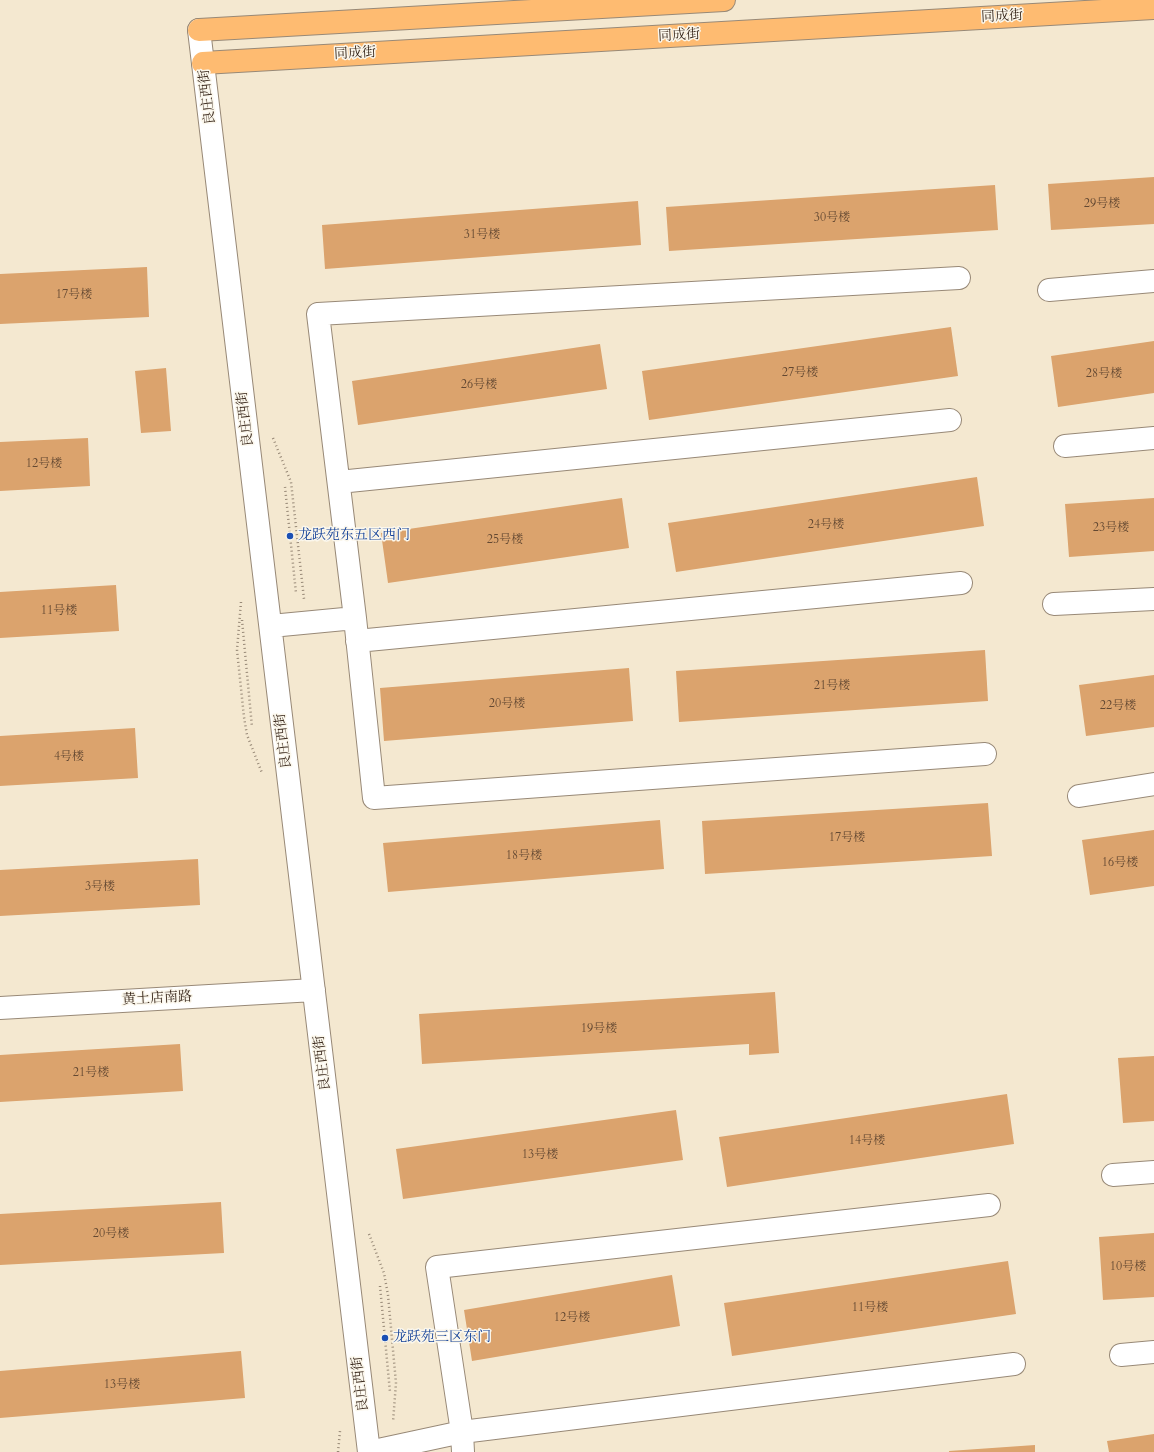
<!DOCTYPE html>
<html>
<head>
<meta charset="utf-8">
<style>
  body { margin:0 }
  canvas { display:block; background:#f4e8d0 }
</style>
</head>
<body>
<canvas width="1154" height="1452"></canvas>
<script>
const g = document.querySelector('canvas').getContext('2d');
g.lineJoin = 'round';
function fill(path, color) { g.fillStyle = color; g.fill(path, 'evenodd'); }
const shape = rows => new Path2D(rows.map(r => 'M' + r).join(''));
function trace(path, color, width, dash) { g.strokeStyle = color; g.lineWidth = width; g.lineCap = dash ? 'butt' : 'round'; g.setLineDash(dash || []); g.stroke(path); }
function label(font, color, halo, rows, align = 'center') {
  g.font = font + ' Cardo,"Noto Serif SC",serif'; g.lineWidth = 3; g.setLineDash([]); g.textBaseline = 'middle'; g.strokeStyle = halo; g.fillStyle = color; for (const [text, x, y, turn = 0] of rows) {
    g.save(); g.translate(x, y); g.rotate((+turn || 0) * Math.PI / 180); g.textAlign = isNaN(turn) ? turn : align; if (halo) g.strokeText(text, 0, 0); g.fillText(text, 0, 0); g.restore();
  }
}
fill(shape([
  [1154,177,1154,224,1051,230,1048,184],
  [995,185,998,230,669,251,666,207],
  [638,201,641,245,325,269,322,225],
  [147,267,149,317,0,324,0,274],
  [951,327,958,376,649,420,642,371],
  [1154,341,1154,393,1058,407,1051,356],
  [600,344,607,389,358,425,352,381],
  [166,368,171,431,141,433,135,371],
  [88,438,90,486,0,491,0,442],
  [977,477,984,526,676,572,668,523],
  [622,498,629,548,388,583,381,533],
  [1154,498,1154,551,1069,557,1065,504],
  [116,585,119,631,0,638,0,592],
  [985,650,988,701,679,722,676,671],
  [629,668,633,721,384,741,380,688],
  [1154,675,1154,727,1086,736,1079,685],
  [135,728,138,778,0,786,0,736],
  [988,803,992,856,705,874,702,821],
  [660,820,664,869,388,892,383,843],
  [1154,830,1154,886,1090,895,1082,840],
  [198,859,200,905,0,916,0,870],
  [775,992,779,1053,749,1055,749,1044,422,1064,419,1014],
  [180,1044,183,1091,0,1102,0,1055],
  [1154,1056,1154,1121,1123,1123,1118,1058],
  [1007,1094,1014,1144,727,1187,719,1137],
  [676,1110,683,1160,403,1199,396,1149],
  [221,1202,224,1253,0,1265,0,1214],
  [1154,1233,1154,1297,1103,1300,1099,1237],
  [1008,1261,1016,1314,732,1356,724,1303],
  [672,1275,680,1326,472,1361,464,1310],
  [241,1351,245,1398,0,1418,0,1371],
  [1154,1434,1154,1452,1109,1452,1107,1441],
  [1035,1445,1035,1452,949,1452,949,1451]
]), '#dba36d');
const minor = shape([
  [199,30,369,1452],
  [1049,290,1154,281],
  [1065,446,1154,438],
  [339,482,950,420],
  [1054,604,1154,599],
  [355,618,318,314,959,278],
  [271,626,355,618,374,798,985,754],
  [357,641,961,583],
  [1079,796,1154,784],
  [0,1008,314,990],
  [1113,1175,1154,1172],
  [989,1205,437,1267,462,1432,1014,1364],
  [1121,1355,1154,1352],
  [369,1452,462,1432,463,1452]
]);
const major = shape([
  [199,30,724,0],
  [203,63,1154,8]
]);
trace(minor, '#988977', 24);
trace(major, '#988977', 24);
trace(shape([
  [273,438,291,482,304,599],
  [285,487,296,593],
  [241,602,237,650,244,717,247,735,262,773],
  [242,620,252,727],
  [369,1234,384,1273,388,1295,396,1383,393,1422],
  [380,1286,390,1392],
  [338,1452,340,1431]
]), '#988977', 2.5, [1, 3]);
trace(minor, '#fff', 22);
trace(major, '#febb71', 22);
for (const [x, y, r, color] of [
  [290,536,4,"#1a4fb4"],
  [385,1338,4,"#1a4fb4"]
]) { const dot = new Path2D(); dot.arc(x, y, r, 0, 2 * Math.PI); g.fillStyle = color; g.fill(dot); trace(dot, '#fbf7ec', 1.5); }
label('12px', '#634832', null, [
  ["29号楼",1102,204],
  ["30号楼",832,218],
  ["31号楼",482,235],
  ["17号楼",74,295],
  ["27号楼",800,373],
  ["28号楼",1104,374],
  ["26号楼",479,385],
  ["12号楼",44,464],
  ["24号楼",826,525],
  ["23号楼",1111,528],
  ["25号楼",505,540],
  ["11号楼",59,611],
  ["21号楼",832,686],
  ["20号楼",507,704],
  ["22号楼",1118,706],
  ["4号楼",69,757],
  ["17号楼",847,838],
  ["18号楼",524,856],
  ["16号楼",1120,863],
  ["3号楼",100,887],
  ["19号楼",599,1029],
  ["21号楼",91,1073],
  ["14号楼",867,1141],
  ["13号楼",540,1155],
  ["20号楼",111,1234],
  ["10号楼",1128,1267],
  ["11号楼",870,1308],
  ["12号楼",572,1318],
  ["13号楼",122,1385]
]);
label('14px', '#3b2a1e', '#fbf7ec', [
  ["同成街",1002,17,-3],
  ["同成街",679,36,-3],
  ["同成街",355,54,-3],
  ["良庄西街",208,97,-97],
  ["良庄西街",246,419,-97],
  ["良庄西街",284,741,-97],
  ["黄土店南路",157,999,-3],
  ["良庄西街",323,1063,-97],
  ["良庄西街",361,1384,-97]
]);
label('14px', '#164399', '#fbf7ec', [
  ["龙跃苑东五区西门",298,536],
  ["龙跃苑三区东门",393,1338]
], 'left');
</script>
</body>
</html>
